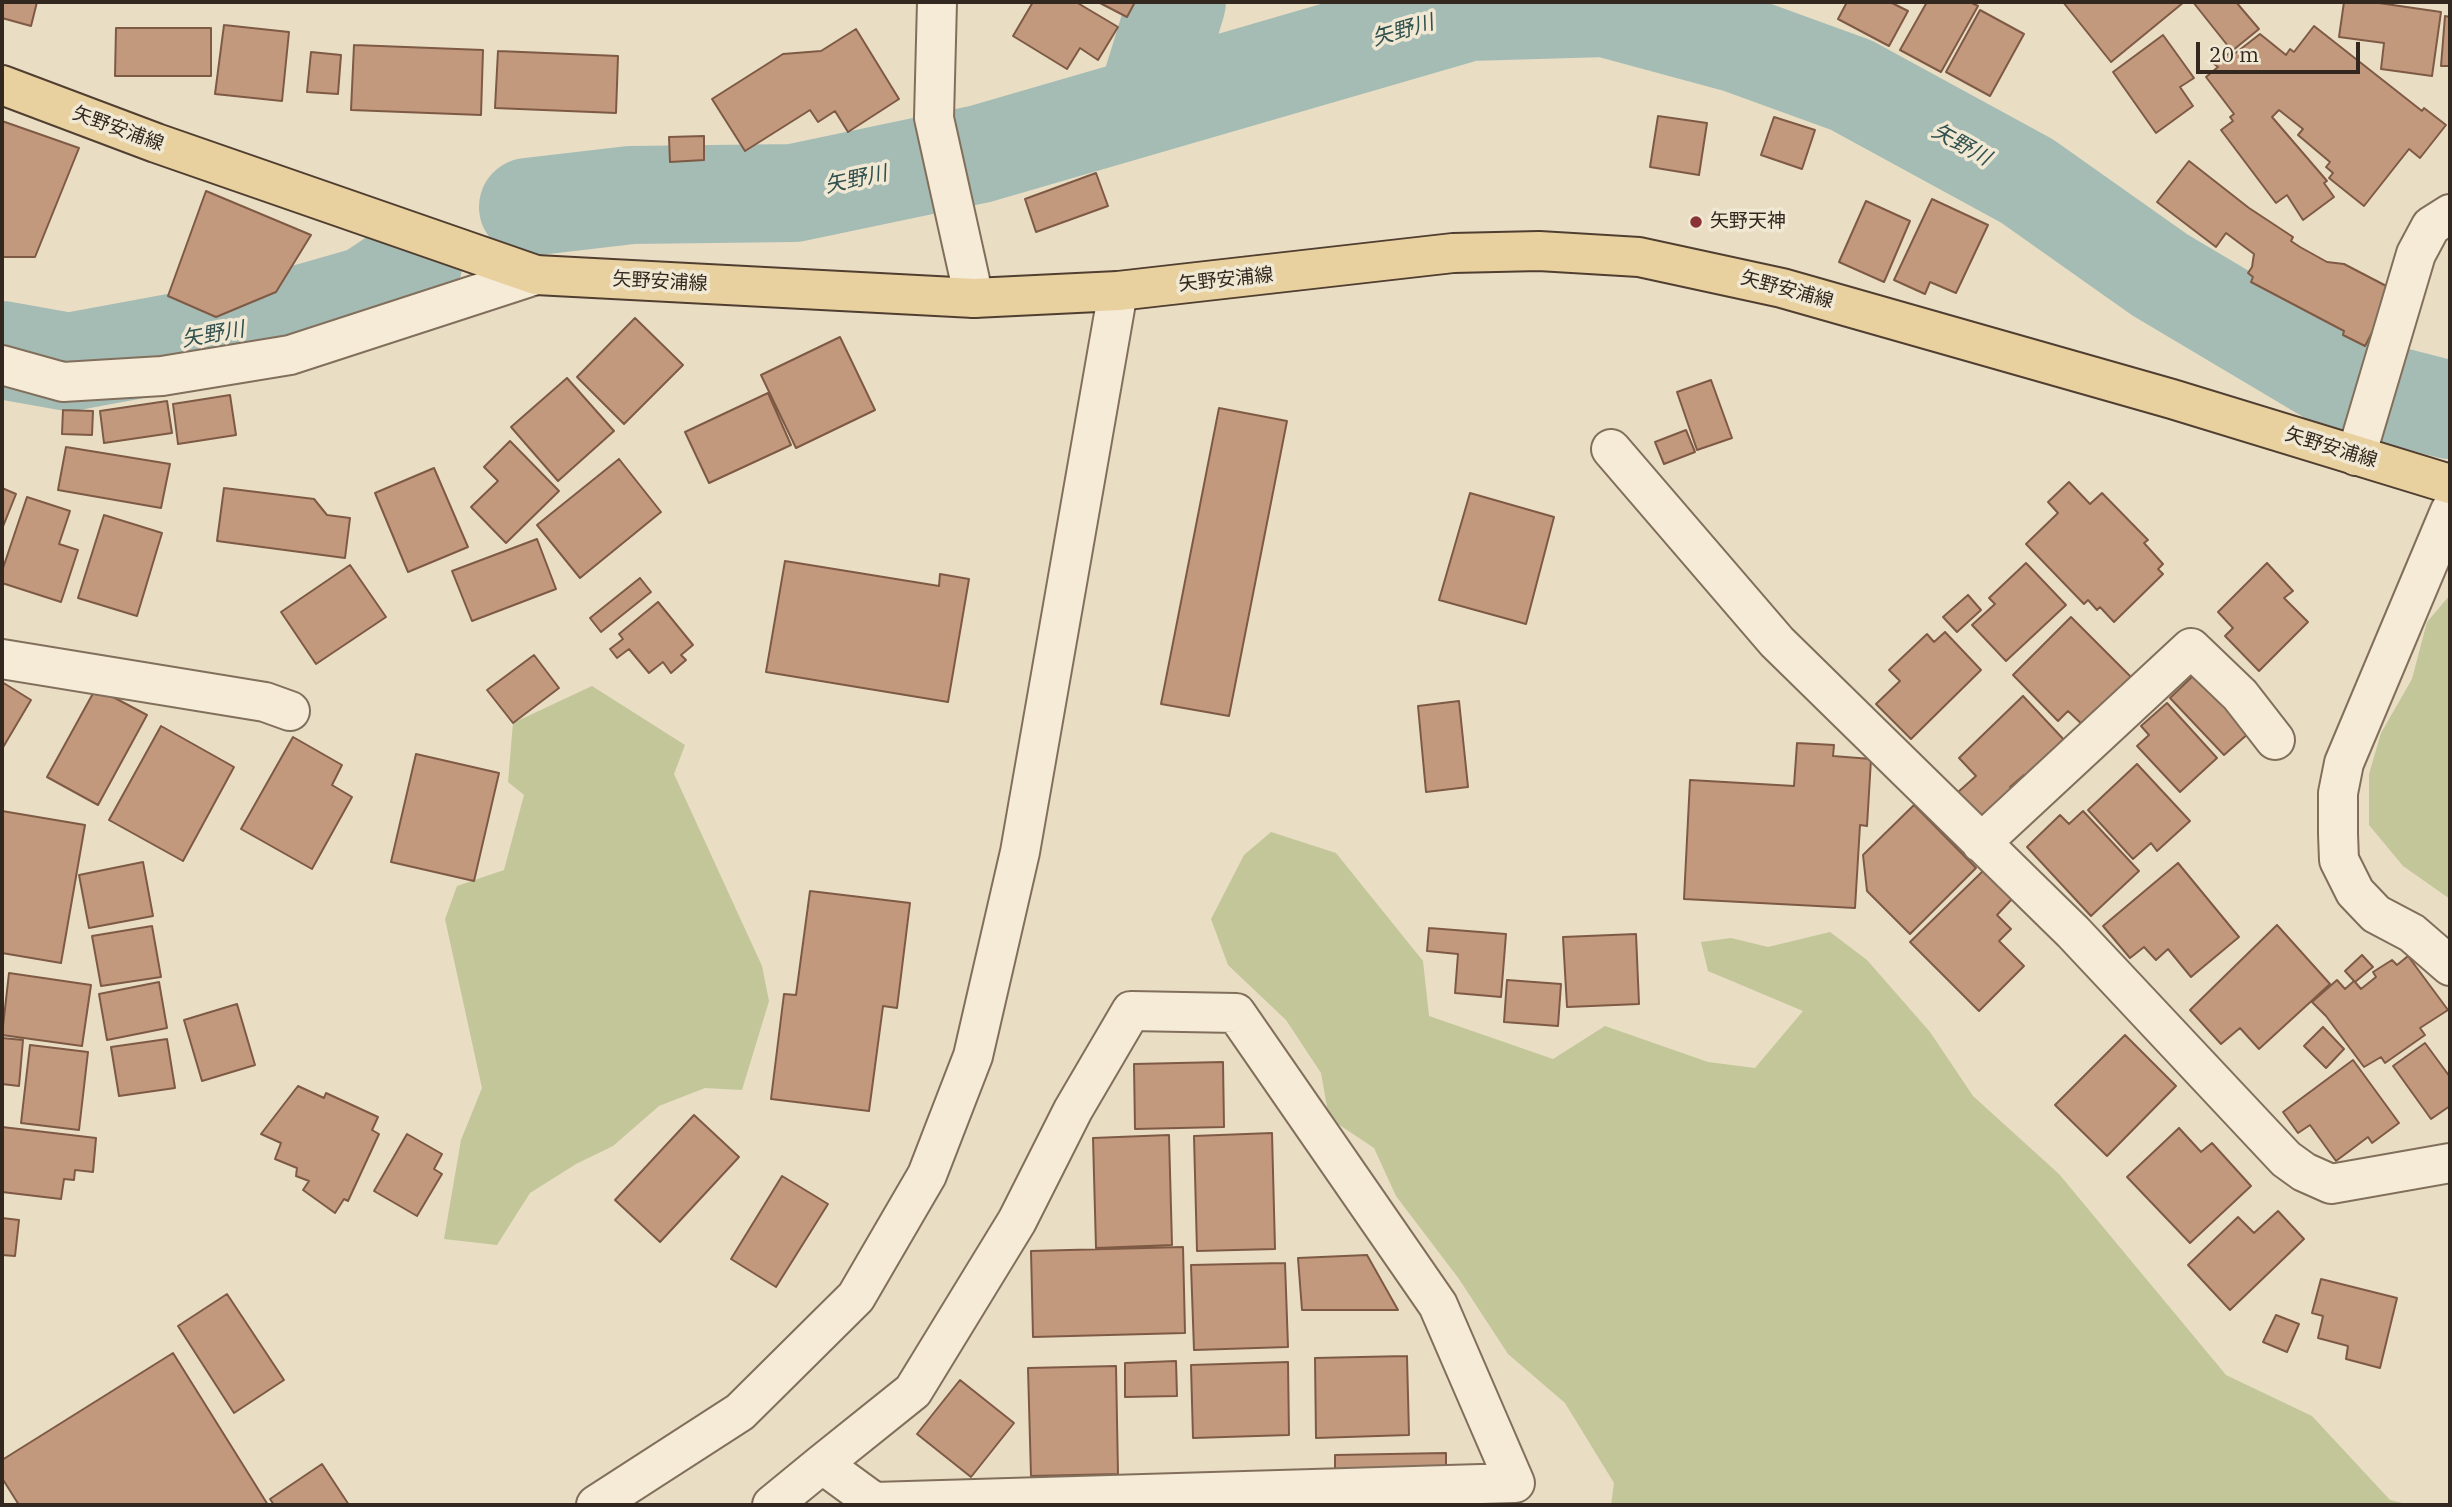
<!DOCTYPE html>
<html>
<head>
<meta charset="utf-8">
<style>
  body { margin:0 }
  #map { position:relative; width:2452px; height:1507px; overflow:hidden; background:#e9ddc4; font-family:"IBM Plex Serif",serif }
  canvas { display:block }
  .frame { position:absolute; inset:0; border:4px solid #33281f; pointer-events:none }
  .scale { position:absolute; left:2196px; top:42px; width:164px; height:32px; box-sizing:border-box; border:4px solid #33281f; border-top:0; padding-left:9px; font-size:21px; line-height:24px; white-space:nowrap; color:#33281f; -webkit-text-stroke:5px #f1e8d3; paint-order:stroke }
</style>
</head>
<body>
<div id="map">
<canvas width="2452" height="1507"></canvas>
<div class="frame"></div>
<div class="scale">20 m</div>
</div>
<script>
const g = document.querySelector('canvas').getContext('2d');
g.lineJoin = 'round';
function fill(path, color) { g.fillStyle = color; g.fill(path, 'evenodd'); }
const shape = rows => new Path2D(rows.map(r => 'M' + r).join(''));
function trace(path, color, width, dash) { g.strokeStyle = color; g.lineWidth = width; g.lineCap = dash ? 'butt' : 'round'; g.setLineDash(dash || []); g.stroke(path); }
function label(font, color, halo, rows, align = 'center') {
  g.font = font + ' "IBM Plex Serif","Noto Sans JP",serif'; g.lineWidth = 7; g.setLineDash([]); g.textBaseline = 'middle'; g.strokeStyle = halo; g.fillStyle = color; for (const [text, x, y, turn = 0] of rows) {
    g.save(); g.translate(x, y); g.rotate((+turn || 0) * Math.PI / 180); g.textAlign = isNaN(turn) ? turn : align; if (halo) g.strokeText(text, 0, 0); g.fillText(text, 0, 0); g.restore();
  }
}
fill(shape([
  [2450,595,2450,899,2403,866,2369,825,2369,774,2381,733,2412,679,2427,622],
  [592,686,685,745,674,774,762,966,769,1001,742,1090,705,1088,659,1106,613,1146,576,1164,530,1193,497,1245,444,1239,461,1140,482,1088,445,919,457,886,504,870,524,795,508,782,513,723],
  [1271,832,1336,853,1423,961,1429,1016,1553,1059,1605,1026,1708,1062,1755,1068,1803,1011,1708,971,1701,942,1731,938,1768,947,1830,932,1867,960,1930,1032,1973,1096,2059,1174,2226,1375,2312,1416,2390,1500,2410,1505,1611,1505,1614,1483,1565,1403,1508,1354,1459,1279,1396,1196,1374,1148,1329,1118,1321,1073,1286,1020,1228,965,1211,919,1244,855]
]), '#c2c699');
trace(shape([
  [1145,106,1177,2],
  [528,207,631,195,794,193,980,154,1469,12,1605,8,1738,44,1851,85,2027,181,2160,275,2340,382,2450,410],
  [2,350,69,362,253,328,368,295,413,265]
]), '#a5bcb5', 98);
const building = shape([
  [2,2,37,2,31,26,2,18,2,2],
  [1033,2,1076,2,1118,27,1098,60,1080,48,1067,69,1013,36,1033,2],
  [1098,2,1135,2,1127,17,1098,2],
  [1847,2,1890,2,1908,11,1889,46,1838,19,1847,2],
  [1927,2,1970,2,1978,6,1941,72,1900,50,1927,2],
  [2063,2,2184,2,2111,62,2063,2],
  [2193,2,2236,2,2259,29,2232,51,2193,2],
  [2344,2,2372,2,2441,12,2432,76,2381,69,2384,43,2339,37,2344,2],
  [1980,10,2024,34,1990,96,1946,72,1980,10],
  [2445,16,2450,17,2450,66,2441,66,2445,16],
  [224,25,289,32,282,101,215,94,224,25],
  [2314,26,2422,111,2424,108,2446,125,2420,158,2409,149,2364,206,2329,178,2333,173,2326,167,2330,162,2298,135,2303,129,2279,110,2272,117,2327,181,2324,183,2334,197,2303,220,2287,195,2276,203,2221,130,2233,121,2230,117,2234,114,2206,77,2218,67,2214,64,2231,52,2233,55,2260,34,2286,55,2290,49,2294,52,2314,26],
  [116,28,211,28,211,76,115,76,116,28],
  [856,29,899,99,848,132,835,111,818,122,810,110,745,151,712,99,783,54,821,51,856,29],
  [2163,35,2194,78,2180,87,2193,106,2156,133,2113,72,2163,35],
  [354,45,483,50,481,115,351,110,354,45],
  [498,51,618,56,616,113,495,108,498,51],
  [311,52,341,55,338,94,307,92,311,52],
  [1658,116,1707,123,1699,175,1650,167,1658,116],
  [1774,117,1815,130,1802,169,1761,155,1774,117],
  [2,121,79,148,35,257,2,257,2,121],
  [704,136,704,160,670,162,669,137,704,136],
  [2189,161,2249,208,2293,237,2291,241,2300,247,2327,262,2344,264,2394,290,2365,346,2343,335,2344,331,2251,282,2253,277,2248,273,2252,267,2254,254,2226,233,2216,247,2157,202,2189,161],
  [1096,173,1108,206,1036,232,1025,199,1096,173],
  [206,191,311,235,276,292,216,317,168,296,206,191],
  [1932,199,1988,225,1956,293,1930,282,1925,294,1894,280,1932,199],
  [1866,201,1910,221,1884,282,1839,262,1866,201],
  [635,318,683,365,624,424,577,377,635,318],
  [840,337,875,410,796,448,761,375,840,337],
  [567,378,614,431,558,481,511,427,567,378],
  [1711,380,1732,438,1697,450,1677,392,1711,380],
  [768,393,791,445,709,483,685,432,768,393],
  [230,395,236,435,178,444,173,404,230,395],
  [167,401,172,433,104,443,100,411,167,401],
  [1219,408,1287,421,1229,716,1161,704,1219,408],
  [63,410,93,411,92,435,62,434,63,410],
  [1686,430,1695,452,1664,464,1655,442,1686,430],
  [510,441,559,491,506,543,471,507,498,481,484,467,510,441],
  [66,447,170,464,161,508,58,490,66,447],
  [619,459,661,512,580,578,537,525,619,459],
  [434,468,468,547,408,572,375,493,434,468],
  [2069,482,2090,504,2102,493,2148,540,2144,543,2163,564,2158,569,2163,574,2114,622,2100,607,2097,610,2088,600,2084,604,2026,544,2058,513,2048,502,2069,482],
  [2,488,16,494,2,529,2,488],
  [224,488,314,499,327,515,350,518,345,558,217,541,224,488],
  [1470,493,1554,517,1526,624,1439,600,1470,493],
  [27,497,70,511,59,544,78,550,61,602,2,583,2,571,27,497],
  [104,515,162,533,137,616,78,598,104,515],
  [537,539,556,589,472,621,452,571,537,539],
  [785,561,939,586,940,574,969,579,948,702,766,672,785,561],
  [2026,563,2066,605,2006,661,1972,625,1995,604,1989,598,2026,563],
  [2267,563,2293,591,2284,598,2308,622,2259,671,2225,636,2233,628,2218,612,2267,563],
  [350,565,386,617,316,664,281,612,350,565],
  [640,578,651,592,601,632,590,618,640,578],
  [1968,595,1981,610,1957,632,1943,617,1968,595],
  [658,602,693,645,681,655,686,660,671,673,663,662,649,673,629,649,617,658,610,649,623,639,619,634,658,602],
  [2071,617,2133,679,2086,728,2068,711,2058,721,2013,675,2071,617],
  [1945,632,1981,670,1911,739,1876,704,1900,681,1889,670,1927,634,1934,642,1945,632],
  [534,655,559,688,513,723,487,690,534,655],
  [2195,674,2250,732,2224,755,2170,698,2195,674],
  [2,682,31,700,2,749,2,682],
  [96,688,147,715,98,805,47,777,96,688],
  [2023,696,2066,742,2028,779,2024,775,2010,787,2018,795,1988,825,1957,793,1976,776,1959,758,2023,696],
  [1459,701,1468,787,1426,792,1418,706,1459,701],
  [2167,703,2217,758,2180,792,2137,746,2149,735,2141,726,2167,703],
  [161,726,234,767,183,861,109,820,161,726],
  [293,737,342,765,332,785,352,797,312,869,241,829,293,737],
  [1797,743,1834,745,1833,756,1871,759,1867,826,1860,825,1855,908,1684,899,1690,780,1794,786,1797,743],
  [416,754,499,773,474,881,391,862,416,754],
  [2137,764,2190,821,2157,851,2151,843,2133,859,2088,810,2137,764],
  [1914,805,1976,868,1910,934,1867,891,1863,855,1914,805],
  [2,811,85,825,61,963,2,953,2,811],
  [2083,811,2139,871,2091,916,2027,847,2060,815,2069,824,2083,811],
  [143,862,153,916,89,928,79,875,143,862],
  [2178,863,2239,937,2191,977,2168,949,2156,960,2144,947,2130,958,2103,926,2178,863],
  [1984,870,2012,899,1997,915,2011,929,1999,941,2024,966,1979,1011,1910,942,1984,870],
  [810,891,910,903,897,1008,883,1006,869,1111,771,1099,784,994,796,995,810,891],
  [2277,925,2330,984,2259,1049,2240,1028,2221,1044,2190,1010,2277,925],
  [152,926,161,977,101,986,92,936,152,926],
  [1429,928,1506,934,1501,997,1455,993,1458,954,1427,951,1429,928],
  [1636,934,1639,1004,1567,1007,1563,937,1636,934],
  [2362,955,2373,967,2355,982,2361,989,2376,977,2373,972,2392,960,2397,965,2408,956,2448,1010,2420,1028,2425,1035,2385,1063,2381,1057,2364,1067,2326,1016,2312,1002,2337,980,2345,989,2354,981,2345,971,2362,955],
  [9,973,91,985,82,1046,2,1035,9,973],
  [1507,980,1561,984,1558,1026,1504,1022,1507,980],
  [159,982,167,1028,107,1040,99,994,159,982],
  [237,1004,255,1065,202,1081,184,1020,237,1004],
  [2323,1027,2344,1049,2326,1068,2304,1046,2323,1027],
  [2125,1035,2176,1086,2107,1156,2055,1105,2125,1035],
  [2,1038,23,1040,19,1086,2,1084,2,1038],
  [167,1039,175,1088,119,1096,111,1047,167,1039],
  [2425,1043,2450,1077,2450,1106,2431,1119,2393,1066,2425,1043],
  [30,1045,88,1052,79,1130,21,1123,30,1045],
  [2353,1060,2399,1123,2372,1143,2368,1137,2336,1161,2310,1125,2298,1133,2283,1112,2353,1060],
  [1223,1062,1224,1127,1135,1129,1134,1064,1223,1062],
  [298,1086,324,1098,326,1093,378,1117,372,1130,379,1134,348,1201,344,1199,335,1213,303,1190,309,1181,296,1176,297,1168,275,1159,281,1143,261,1134,298,1086],
  [694,1115,739,1157,660,1242,615,1200,694,1115],
  [2,1127,96,1138,93,1172,75,1170,74,1180,64,1179,61,1199,2,1192,2,1127],
  [2179,1128,2201,1152,2212,1143,2251,1186,2190,1243,2127,1177,2179,1128],
  [1272,1133,1275,1249,1197,1251,1194,1136,1272,1133],
  [407,1134,442,1154,434,1169,442,1174,417,1216,374,1191,407,1134],
  [1169,1135,1172,1245,1096,1248,1093,1138,1169,1135],
  [782,1176,828,1204,776,1287,731,1259,782,1176],
  [2278,1211,2304,1239,2230,1310,2188,1265,2238,1217,2254,1233,2278,1211],
  [2,1218,19,1220,15,1256,2,1255,2,1218],
  [1183,1247,1185,1333,1033,1337,1031,1251,1183,1247],
  [1367,1255,1398,1310,1302,1310,1298,1258,1367,1255],
  [1285,1263,1288,1347,1194,1350,1191,1265,1285,1263],
  [2321,1279,2397,1298,2380,1368,2346,1359,2348,1346,2318,1338,2323,1316,2312,1313,2321,1279],
  [227,1294,284,1380,234,1413,178,1326,227,1294],
  [2276,1315,2299,1324,2287,1352,2263,1342,2276,1315],
  [173,1353,268,1505,19,1505,2,1478,2,1460,173,1353],
  [1407,1356,1409,1435,1316,1438,1315,1358,1407,1356],
  [1176,1361,1177,1396,1125,1397,1125,1363,1176,1361],
  [1288,1362,1289,1435,1193,1438,1191,1365,1288,1362],
  [1116,1366,1118,1474,1031,1476,1028,1368,1116,1366],
  [960,1380,1014,1423,971,1477,917,1434,960,1380],
  [1446,1453,1446,1473,1335,1474,1335,1455,1446,1453],
  [322,1464,349,1505,274,1505,270,1499,322,1464]
]);
fill(building, '#c3997e');
trace(building, '#7e5a45', 2);
const minor = shape([
  [937,2,934,118,974,298],
  [2,365,63,382,162,376,290,355,536,275],
  [1611,449,1777,642,2073,932,2286,1159,2304,1172,2331,1184,2450,1163],
  [2356,456,2416,254,2431,226,2450,214],
  [2450,511,2344,763,2338,793,2338,834,2339,860,2355,892,2376,914,2412,933,2450,966],
  [2,659,265,702,290,711],
  [1981,843,2191,648,2240,695,2275,740],
  [772,1505,822,1464,913,1391,1017,1221,1073,1110,1131,1011,1236,1013,1438,1305,1515,1483,874,1502,822,1464]
]);
const tertiary = shape([
  [596,1505,740,1412,856,1297,927,1175,973,1056,1020,852,1118,291]
]);
const primary = shape([
  [2,85,156,143,536,275,974,298,1118,291,1453,253,1539,251,1639,257,1782,288,2172,399,2450,484]
]);
trace(minor, '#816f5c', 42);
trace(tertiary, '#816f5c', 42);
trace(primary, '#503e30', 42);
trace(minor, '#f5ebd6', 38);
trace(tertiary, '#f5ebd6', 38);
trace(primary, '#e8d09f', 38);
for (const [x, y, r, color] of [
  [1696,222,7,"#8a3336"]
]) { const dot = new Path2D(); dot.arc(x, y, r, 0, 2 * Math.PI); g.fillStyle = color; g.fill(dot); trace(dot, '#f1e8d3', 2.5); }
label('19px', '#33281f', '#f1e8d3', [
  ["矢野安浦線",118,129,20],
  ["矢野安浦線",1226,280,-6],
  ["矢野安浦線",660,282,3],
  ["矢野安浦線",1787,290,15],
  ["矢野安浦線",2331,448,17]
]);
label('19px', '#33281f', '#f1e8d3', [
  ["矢野天神",1710,222]
], 'left');
label('italic 21px', '#30514e', '#f1e8d3', [
  ["矢野川",1403,31,-16],
  ["矢野川",1961,145,29],
  ["矢野川",856,180,-12],
  ["矢野川",213,335,-10]
]);
</script>
</body>
</html>
